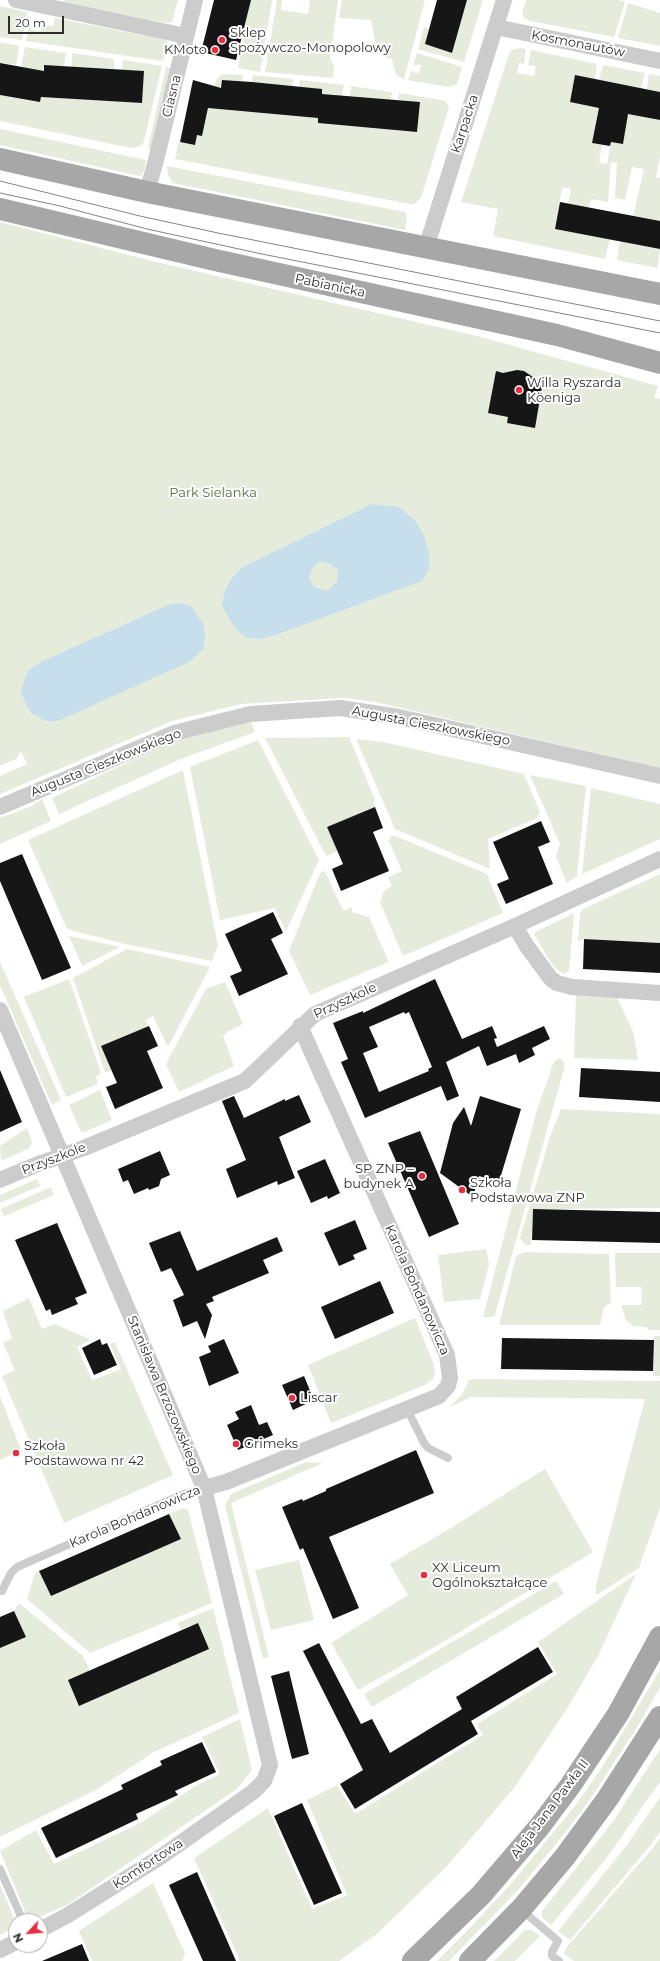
<!DOCTYPE html>
<html>
<head>
<meta charset="utf-8">
<style>
  body { margin:0 }
  #map { position:relative; width:660px; height:1961px; overflow:hidden; background:#fff; font-family:Montserrat,sans-serif }
  canvas { display:block }
  .north { position:absolute; left:8px; top:1913px; width:40px; height:40px; box-sizing:border-box; background:#fff; border:1px solid #acacac; border-radius:50%; rotate:244deg; font-size:11px; font-weight:700; line-height:16px; text-align:center; color:#2f2f2f }
  .north::after { content:''; display:block; margin:auto; width:14px; height:18px; background:#eb2b3f; clip-path:polygon(50% 0,100% 100%,50% 72%,0 100%) }
  .scale { position:absolute; left:8px; top:16px; width:56px; height:18px; box-sizing:border-box; border:2px solid #2f2f2f; border-top:0; padding-left:5px; font-size:12px; line-height:14px; white-space:nowrap; color:#2f2f2f; -webkit-text-stroke:3px #fff; paint-order:stroke }
</style>
</head>
<body>
<div id="map">
<canvas width="660" height="1961"></canvas>
<div class="north">N</div>
<div class="scale">20 m</div>
</div>
<script>
const g = document.querySelector('canvas').getContext('2d');
g.lineJoin = 'round';
function fill(path, color) { g.fillStyle = color; g.fill(path, 'evenodd'); }
const shape = rows => new Path2D(rows.map(r => 'M' + r).join(''));
function trace(path, color, width, dash) { g.strokeStyle = color; g.lineWidth = width; g.lineCap = dash ? 'butt' : 'round'; g.setLineDash(dash || []); g.stroke(path); }
function label(font, color, halo, rows, align = 'center') {
  g.font = font + ' Montserrat,sans-serif'; g.lineWidth = 4; g.setLineDash([]); g.textBaseline = 'middle'; g.strokeStyle = halo; g.fillStyle = color; for (const [text, x, y, turn = 0] of rows) {
    g.save(); g.translate(x, y); g.rotate((+turn || 0) * Math.PI / 180); g.textAlign = isNaN(turn) ? turn : align; if (halo) g.strokeText(text, 0, 0); g.fillText(text, 0, 0); g.restore();
  }
}
fill(shape([
  [64,0,178,0,172,22,167,23,66,4],
  [246,0,272,0,260,72,238,68,246,28,244,28],
  [277,0,282,0,281,10,308,14,310,0,338,0,330,59,334,66,333,78,265,72],
  [342,0,425,0,404,79,396,75,392,59,386,58,385,51,376,46,371,20,339,18],
  [467,0,483,0,464,62,418,49,424,27,429,29,425,44,452,53],
  [526,0,618,0,625,2,614,37,530,21,524,18,522,13],
  [628,3,660,13,660,46,618,38],
  [0,6,27,12,22,40,0,37],
  [31,16,31,30,41,31,42,25,53,26,55,18,167,40,164,59,161,61,26,41],
  [0,42,19,46,16,65,0,63],
  [25,47,66,53,64,66,44,66,44,71,21,67],
  [520,48,526,49,524,64,519,63,517,73,534,76,536,66,528,65,531,50,597,64,595,79,575,75,570,102,660,120,660,156,656,177,660,178,660,221,633,216,644,169,632,167,625,200,615,198,617,163,611,162,608,202,591,199,589,208,568,204,571,189,562,188,555,229,610,239,605,259,493,236,498,209,461,202,509,54,512,50],
  [625,132,623,144,611,142,607,164,599,162,602,145,592,143,594,135,603,137],
  [72,53,114,59,114,69,72,67],
  [417,53,462,67,457,84,449,87,408,80,411,71,419,74,421,65,413,65],
  [123,60,162,66,143,144,138,147,131,148,0,121,0,95,40,102,41,97,142,103,144,71,122,70],
  [603,65,645,73,641,88,599,80],
  [166,67,171,68,151,149,148,148],
  [222,74,243,75,242,81,222,80,220,109,318,118,318,123,417,132,420,103,398,100,399,93,446,101,449,107,421,198,414,204,410,204,175,159,178,144,180,142,195,145,197,135,202,136,213,88,217,79],
  [649,74,660,76,660,92,647,89],
  [253,75,293,79,293,86,252,82],
  [300,80,344,85,342,95,322,94,322,89,299,87],
  [351,86,392,92,391,100,350,96],
  [0,129,146,160,144,171,140,176,0,145],
  [167,166,405,212,407,217,405,230,173,183,168,175],
  [0,222,156,262,477,336,658,386,654,397,660,399,660,768,375,702,344,698,241,704,172,721,0,794,0,776,27,764,21,751,16,759,0,766],
  [620,241,660,249,657,268,617,260],
  [251,722,255,732,181,759,59,814,52,798,163,746,192,735],
  [349,737,375,800,373,802,375,807,328,827,337,851,326,856,265,738],
  [356,739,383,742,524,774,540,812,537,818,488,839,490,869,395,829],
  [258,740,319,860,286,931,275,908,220,920,190,767],
  [183,770,218,946,212,961,125,944,67,929,28,840],
  [530,775,586,786,577,876,567,883,556,857,560,844],
  [591,788,660,804,660,839,582,874],
  [42,799,51,821,0,844,0,818,32,806],
  [391,836,395,836,487,874,503,913,403,956,380,902,384,891,392,886,388,877,402,871,389,841],
  [325,871,343,911,352,907,352,912,369,917,389,962,310,995,289,951,320,873],
  [660,874,660,943,584,939,578,941,580,913,583,909],
  [574,913,569,971,564,974,555,968,550,961,535,936,535,932],
  [69,936,120,947,82,966],
  [127,949,210,967,168,1047,153,1016,146,1020,148,1026,112,1071,105,1072,73,978],
  [0,962,61,1100,52,1105,0,985],
  [69,979,101,1073,96,1077,98,1084,66,1097,24,997],
  [225,982,243,1024,227,1032,223,1036,234,1066,179,1092,166,1064,206,989],
  [576,995,617,997,634,1034,638,1060,574,1058],
  [560,1058,564,1062,564,1069,495,1315,493,1317,483,1317,536,1113,554,1061],
  [100,1090,112,1120,84,1132,81,1132,69,1105],
  [561,1109,660,1114,660,1208,533,1209,531,1245,525,1245,520,1238,550,1137],
  [27,1128,32,1142,29,1148,1,1161,0,1146],
  [37,1179,40,1186,0,1203,0,1195],
  [51,1187,54,1195,4,1216,1,1209],
  [486,1249,489,1264,480,1299,444,1302,438,1255],
  [525,1252,609,1254,611,1303,604,1307,600,1325,499,1325,516,1256],
  [615,1253,660,1253,660,1330,648,1330,646,1327,633,1326,626,1320,621,1305,641,1305,642,1287,616,1287],
  [29,1298,42,1329,55,1324,89,1339,89,1341,77,1347,92,1380,121,1369,110,1344,115,1342,173,1475,64,1523,2,1376,15,1370,3,1343,12,1338,3,1311],
  [415,1318,433,1362,435,1372,433,1379,425,1385,331,1423,308,1365],
  [654,1336,660,1336,660,1376,653,1376],
  [474,1379,660,1381,660,1508,639,1568,596,1595,596,1585,645,1399,471,1397,448,1408,462,1395,469,1380],
  [0,1396,21,1450,0,1460],
  [306,1462,323,1463,231,1503,269,1657,263,1659,225,1506,231,1494],
  [545,1469,593,1552,438,1645,358,1690,331,1643,408,1595,390,1564,451,1528],
  [184,1508,188,1510,212,1603,90,1653,27,1599,35,1573,39,1571,51,1596,181,1539,169,1514],
  [299,1560,314,1620,271,1630,255,1570],
  [636,1574,598,1656,568,1707,514,1788,449,1864,378,1933,339,1961,240,1961,194,1858,268,1808,312,1909,347,1895,307,1800,337,1785,355,1814,483,1735,477,1724,557,1674,538,1642],
  [556,1581,564,1594,372,1707,364,1694],
  [19,1603,83,1656,90,1671,79,1706,209,1649,198,1623,181,1630,178,1623,213,1608,239,1713,154,1752,96,1790,0,1837,0,1648,26,1637,14,1611],
  [660,1670,660,1687,638,1726,589,1801,565,1833,518,1890,452,1958,449,1961,437,1961,466,1932,511,1884,575,1806,601,1769],
  [240,1719,252,1770,237,1789,67,1905,29,1921,0,1851,36,1830,54,1864,142,1822,197,1785,220,1774,202,1737],
  [660,1749,660,1782,605,1860,551,1925,542,1917,542,1911,614,1820],
  [660,1797,660,1832,649,1847,570,1940,558,1931,626,1846],
  [660,1838,660,1961,574,1961,564,1954,566,1948,652,1849],
  [153,1883,185,1953,182,1961,92,1961,79,1931],
  [0,1885,16,1923,16,1927,0,1935],
  [525,1930,532,1930,540,1936,515,1961,494,1961]
]), '#e5ecdc');
fill(shape([
  [372,504,398,507,415,520,424,536,429,553,429,569,422,581,273,636,258,639,245,637,234,627,222,606,224,594,231,579,241,568],
  [319,562,329,563,337,569,338,573,337,582,327,591,314,587,309,578,312,568],
  [181,603,191,606,203,624,205,635,203,649,189,662,58,721,46,721,31,713,24,700,21,690,26,675,31,669,43,661,168,605]
]), '#c7dfed');
fill(shape([
  [214,0,251,0,236,60,201,52],
  [437,0,467,0,452,53,425,44],
  [0,63,44,71,44,65,144,71,142,103,41,97,40,102,0,95],
  [575,75,660,92,660,120,628,114,623,144,611,142,610,146,592,143,599,108,570,102],
  [193,80,221,88,222,80,252,82,322,89,322,94,420,102,417,132,318,123,318,118,208,108,202,136,197,135,195,145,180,142],
  [560,202,660,221,660,249,555,229],
  [517,370,524,371,536,379,543,381,535,428,507,423,508,417,488,413,496,371,503,373],
  [375,807,383,828,373,832,389,871,341,891,332,869,343,864,327,827],
  [541,821,550,842,538,847,553,884,506,904,497,884,509,879,493,842],
  [22,854,71,968,42,980,0,881,0,863],
  [273,912,283,933,271,939,288,974,239,996,230,976,242,971,225,934],
  [584,939,660,943,660,973,583,969],
  [435,979,462,1039,492,1026,497,1038,494,1039,497,1047,544,1026,550,1039,532,1048,535,1055,519,1063,516,1054,487,1066,479,1046,446,1062,459,1096,447,1101,441,1086,365,1118,341,1062,348,1059,333,1023,363,1011,363,1013],
  [404,1012,405,1014,409,1012,432,1067,428,1069,429,1071,379,1092,363,1053,378,1047,369,1027],
  [149,1026,158,1046,147,1051,163,1088,115,1109,106,1087,117,1083,101,1046],
  [581,1068,660,1072,660,1102,579,1097],
  [0,1070,22,1122,0,1132],
  [299,1095,311,1122,279,1137,295,1178,278,1185,277,1181,237,1198,226,1169,246,1160,222,1101,234,1096,244,1118,285,1099,285,1101],
  [480,1096,521,1109,499,1182,479,1176,473,1197,440,1173,453,1123,464,1107,471,1126],
  [420,1131,459,1224,429,1237,388,1143],
  [160,1151,170,1175,161,1179,159,1186,149,1190,148,1188,134,1194,128,1180,123,1182,118,1169],
  [325,1159,340,1193,328,1199,327,1196,311,1203,297,1171],
  [533,1209,660,1212,660,1243,532,1240],
  [355,1220,367,1249,353,1255,355,1259,339,1266,324,1233],
  [57,1223,87,1293,75,1298,78,1304,52,1315,50,1309,46,1311,15,1240],
  [180,1231,197,1271,277,1237,283,1251,263,1260,269,1273,212,1297,214,1301,206,1304,212,1315,205,1339,197,1321,183,1327,173,1300,184,1295,171,1268,161,1272,149,1243],
  [380,1281,394,1313,335,1339,321,1307],
  [502,1338,654,1340,653,1371,501,1369],
  [100,1339,102,1345,107,1343,117,1365,94,1375,82,1348],
  [224,1339,239,1373,209,1386,199,1357,211,1352,208,1346],
  [304,1376,314,1400,293,1410,282,1385],
  [251,1405,259,1425,267,1422,273,1435,238,1450,227,1425,239,1419,235,1412],
  [416,1450,434,1493,329,1537,359,1608,333,1619,303,1548,300,1550,282,1507,302,1499,303,1501,326,1491,326,1489],
  [169,1514,181,1539,51,1596,39,1571],
  [14,1611,26,1637,0,1648,0,1617],
  [198,1623,209,1649,79,1706,68,1680],
  [319,1643,361,1724,372,1719,390,1753,462,1709,456,1697,538,1647,553,1672,471,1721,478,1734,355,1809,340,1784,363,1770,303,1651],
  [289,1671,309,1754,292,1759,271,1676],
  [202,1742,216,1772,175,1791,178,1795,136,1814,138,1819,56,1858,41,1828,123,1789,121,1785,162,1765,160,1761],
  [302,1803,342,1893,314,1905,274,1816],
  [197,1872,236,1961,203,1961,169,1885],
  [82,1944,89,1961,42,1961]
]), '#161616');
trace(shape([
  [407,1409,424,1443,428,1448,448,1458],
  [2,1591,11,1573,17,1567,186,1493,204,1488],
  [0,1869,23,1921],
  [522,1910,558,1941,552,1952,552,1956,559,1961]
]), '#ccc', 8);
trace(shape([
  [16,0,186,36],
  [496,27,660,61],
  [147,192,156,160,195,0],
  [426,248,504,0],
  [0,807,174,733,250,714,340,708,399,717,660,776],
  [515,926,526,945,551,979,557,983,572,987,660,993],
  [0,1010,204,1488,270,1765,264,1781,253,1792,162,1856,68,1915,40,1930],
  [0,1180,38,1164,84,1148,245,1081,315,1014,515,926,660,859],
  [204,1488,226,1482,439,1396,448,1386,450,1378,447,1355,300,1026],
  [0,1950,16,1942]
]), '#ccc', 16);
trace(shape([
  [0,159,147,192,660,294],
  [0,209,215,260,557,335,660,363],
  [413,1961,481,1895,540,1826,570,1786,618,1714,660,1637],
  [470,1961,521,1909,564,1858,608,1798,660,1717]
]), '#a7a7a7', 22);
trace(shape([
  [0,181,140,216,218,233,660,321],
  [0,193,60,206,147,229,262,254,660,333]
]), '#848484', 1);
for (const [x, y, r, color] of [
  [222,40,4,"#eb2b3f"],
  [215,50,4,"#eb2b3f"],
  [519,390,4,"#eb2b3f"],
  [422,1176,4,"#eb2b3f"],
  [462,1190,4,"#eb2b3f"],
  [292,1398,4,"#eb2b3f"],
  [236,1444,4,"#eb2b3f"],
  [16,1453,4,"#eb2b3f"],
  [424,1575,4,"#eb2b3f"]
]) { const dot = new Path2D(); dot.arc(x, y, r, 0, 2 * Math.PI); g.fillStyle = color; g.fill(dot); trace(dot, '#fff', 1.5); }
label('13px', '#2f2f2f', '#fff', [
  ["Sklep",230,33],
  ["Spożywczo-Monopolowy",230,48],
  ["KMoto",207,50,"right"],
  ["Willa Ryszarda",527,383],
  ["Köeniga",527,398],
  ["SP ZNP –",414,1169,"right"],
  ["budynek A",414,1184,"right"],
  ["Szkoła",470,1183],
  ["Podstawowa ZNP",470,1198],
  ["Liscar",300,1398],
  ["Grimeks",244,1444],
  ["Szkoła",24,1446],
  ["Podstawowa nr 42",24,1461],
  ["XX Liceum",432,1568],
  ["Ogólnokształcące",432,1583]
], 'left');
label('13px', '#2f2f2f', '#fff', [
  ["Kosmonautów",578,44,11],
  ["Ciasna",172,96,-76],
  ["Karpacka",465,124,-72],
  ["Pabianicka",330,286,12],
  ["Augusta Cieszkowskiego",431,726,11],
  ["Augusta Cieszkowskiego",106,763,-22],
  ["Przyszkole",345,1001,-25],
  ["Przyszkole",54,1159,-21],
  ["Karola Bohdanowicza",417,1290,66],
  ["Stanisława Brzozowskiego",164,1395,67],
  ["Karola Bohdanowicza",135,1517,-23],
  ["Aleja Jana Pawła II",550,1809,-53],
  ["Komfortowa",148,1864,-33]
]);
label('13px', '#536c3a', '#fff', [
  ["Park Sielanka",213,493]
]);
</script>
</body>
</html>
